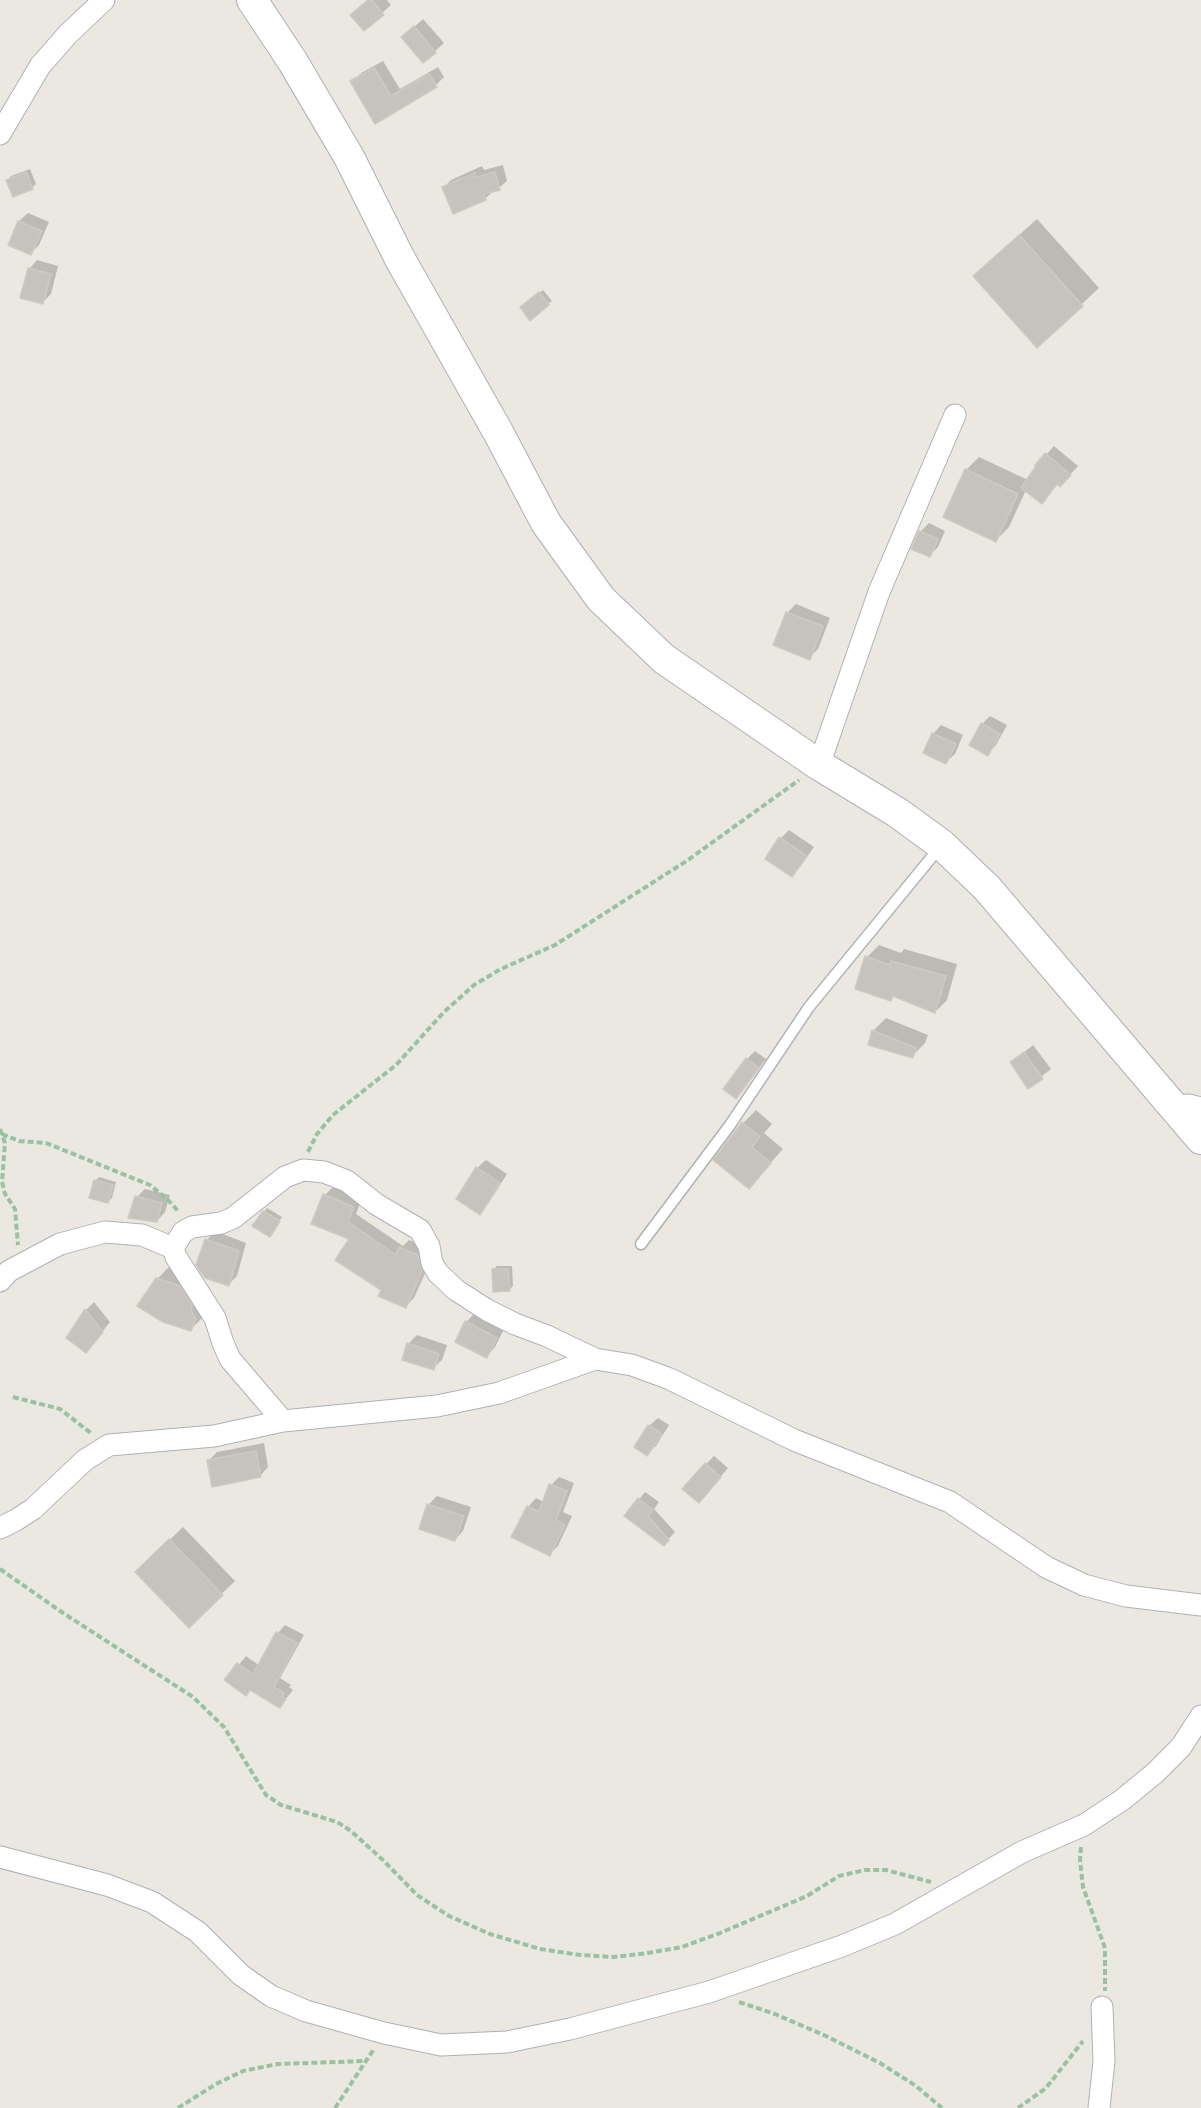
<!DOCTYPE html>
<html>
<head>
<meta charset="utf-8">
<style>
  body { margin:0 }
  canvas { display:block; background:#ebe8e1 }
</style>
</head>
<body>
<canvas width="1201" height="2108"></canvas>
<script>
const g = document.querySelector('canvas').getContext('2d');
g.lineJoin = 'round';
function fill(path, color) { g.fillStyle = color; g.fill(path, 'evenodd'); }
const shape = rows => new Path2D(rows.map(r => 'M' + r).join(''));
function trace(path, color, width, dash) { g.strokeStyle = color; g.lineWidth = width; g.lineCap = dash ? 'butt' : 'round'; g.setLineDash(dash || []); g.stroke(path); }
fill(shape([
  [369,0,387,0,391,5,364,29],
  [423,19,444,43,424,61,403,37],
  [383,61,400,89,438,67,444,77,436,85,376,122,352,82,361,73],
  [503,165,507,181,499,188,493,191,486,198,454,212,443,188,451,180,482,166,484,170],
  [30,169,36,184,32,188,8,180,11,176],
  [28,213,49,222,39,245,31,253,10,244,19,221],
  [1037,219,1099,288,1037,346,992,259],
  [37,260,58,266,51,294,43,302,29,269],
  [543,290,552,301,548,304,525,304],
  [1054,446,1078,466,1068,477,1058,483,1042,502,1026,490,1009,527,996,540,966,470,979,457,1028,480,1038,466,1037,465],
  [929,523,945,531,938,547,930,555,920,532],
  [796,604,830,618,818,649,809,658,787,613],
  [990,716,1007,725,996,745,988,754,982,724],
  [941,725,963,735,955,754,946,762,933,734],
  [789,830,814,847,800,867,792,875,781,838],
  [879,945,901,953,904,949,957,964,947,1000,935,1012,895,995,891,999,867,957],
  [886,1018,928,1035,925,1043,912,1056,873,1031],
  [1033,1045,1051,1069,1028,1087,1012,1062],
  [755,1051,766,1059,736,1097,747,1059],
  [756,1110,772,1124,764,1133,783,1149,749,1187,743,1123],
  [486,1160,507,1174,488,1204,480,1213,477,1168],
  [99,1177,116,1182,112,1198,108,1202,95,1181],
  [333,1187,362,1198,356,1214,403,1246,409,1240,426,1247,430,1262,414,1298,406,1306,382,1289,325,1195],
  [145,1189,170,1195,165,1212,157,1221,137,1197],
  [267,1208,282,1217,270,1235,264,1212],
  [215,1231,246,1243,237,1276,229,1284,198,1265,207,1240],
  [170,1266,204,1316,191,1329,157,1279],
  [497,1266,512,1266,513,1286,509,1290,493,1270],
  [94,1302,110,1322,94,1342,68,1338,86,1310],
  [474,1314,504,1329,495,1347,487,1356,466,1322],
  [417,1335,447,1345,442,1360,433,1368,408,1344],
  [658,1418,669,1425,656,1446,647,1454,649,1426],
  [264,1443,268,1467,260,1476,208,1461,217,1452],
  [714,1456,728,1468,707,1493,706,1464],
  [559,1477,574,1483,563,1512,572,1516,558,1546,549,1555,528,1507,536,1498,544,1502,551,1485],
  [645,1492,659,1502,654,1509,675,1532,664,1544,627,1515],
  [437,1496,471,1507,463,1531,455,1540,421,1529,429,1504],
  [183,1527,235,1581,189,1626,137,1572],
  [285,1625,304,1635,280,1678,291,1685,289,1687,293,1690,280,1706,251,1689,226,1680,246,1656,260,1666,278,1633]
]), '#0003');
const building = shape([
  [368,0,372,0,384,15,364,31,350,15,368,0],
  [414,26,436,53,423,63,401,37,414,26],
  [374,68,391,96,429,74,437,87,375,124,350,81,374,68],
  [26,172,33,189,13,197,6,180,26,172],
  [495,172,500,190,484,194,486,200,453,214,442,187,475,173,476,177,495,172],
  [18,221,42,231,31,255,8,245,18,221],
  [1019,235,1083,306,1037,348,973,276,1019,235],
  [28,268,51,274,43,304,20,298,28,268],
  [539,292,549,305,530,321,520,307,539,292],
  [1045,453,1071,475,1060,487,1057,484,1042,504,1021,488,1036,466,1035,465,1045,453],
  [965,469,1018,494,996,542,943,517,965,469],
  [919,531,938,539,930,557,911,549,919,531],
  [786,612,823,626,810,660,773,645,786,612],
  [981,723,1000,734,988,756,969,745,981,723],
  [932,733,956,744,946,764,923,753,932,733],
  [779,837,807,856,792,877,765,859,779,837],
  [865,956,890,965,891,961,946,976,935,1013,893,996,891,1001,855,989,865,956],
  [872,1030,916,1048,913,1058,868,1045,872,1030],
  [1024,1052,1043,1079,1028,1089,1010,1062,1024,1052],
  [746,1058,759,1068,736,1099,723,1089,746,1058],
  [742,1122,760,1137,752,1147,771,1163,749,1189,713,1160,742,1122],
  [476,1167,500,1183,480,1215,456,1199,476,1167],
  [94,1180,113,1185,108,1203,89,1198,94,1180],
  [323,1194,354,1207,348,1222,396,1255,399,1247,418,1255,422,1271,406,1308,378,1296,381,1290,335,1260,349,1239,311,1224,323,1194],
  [135,1196,162,1203,157,1222,128,1218,135,1196],
  [263,1211,280,1221,270,1237,252,1226,263,1211],
  [205,1239,239,1251,229,1286,205,1278,196,1265,205,1239],
  [492,1269,508,1269,510,1291,493,1292,492,1269],
  [156,1278,180,1286,192,1305,191,1310,196,1319,191,1331,163,1322,137,1306,156,1278],
  [85,1309,103,1332,86,1353,66,1338,85,1309],
  [465,1321,497,1338,487,1358,455,1342,465,1321],
  [407,1343,439,1354,434,1370,402,1360,407,1343],
  [648,1425,662,1434,647,1456,634,1447,648,1425],
  [256,1451,261,1477,212,1487,207,1460,256,1451],
  [705,1463,721,1477,699,1503,682,1489,705,1463],
  [549,1484,567,1491,556,1520,565,1525,550,1556,511,1537,527,1506,539,1512,549,1484],
  [638,1498,653,1510,648,1516,669,1540,664,1546,624,1516,638,1498],
  [427,1504,464,1516,455,1541,419,1529,427,1504],
  [169,1539,223,1595,189,1628,135,1572,169,1539],
  [276,1632,297,1643,274,1687,284,1693,282,1696,286,1699,280,1708,250,1690,246,1696,224,1680,237,1663,253,1674,276,1632]
]);
fill(building, '#c6c3be');
trace(building, '#cfcac0', 1.5);
const lane = shape([
  [641,1244,730,1125,809,1007,940,847]
]);
const street = shape([
  [0,134,40,66,68,34,104,0],
  [819,765,879,592,955,415],
  [1175,1107,1189,1105,1201,1108],
  [0,1281,9,1271,60,1244,105,1232,142,1235,173,1248],
  [283,1421,230,1359,223,1343,215,1318,176,1257,173,1248,183,1232,192,1227,221,1223,233,1218,285,1177,303,1170,324,1172,347,1181,376,1204,420,1230,429,1246,432,1263,438,1273,456,1290,487,1310,515,1324,547,1336,595,1359],
  [0,1528,16,1520,33,1509,85,1460,109,1445,214,1436,283,1421,437,1406,499,1393,595,1359,632,1365,670,1379,794,1440,950,1502,1046,1567,1084,1585,1126,1596,1201,1605],
  [0,1857,107,1885,152,1902,198,1932,241,1975,271,1996,306,2011,384,2033,441,2045,507,2042,570,2029,709,1992,842,1946,895,1924,1022,1852,1084,1825,1122,1800,1155,1773,1181,1747,1201,1716],
  [1099,2108,1104,2061,1102,2007]
]);
const secondary = shape([
  [252,0,293,62,349,157,400,259,498,432,546,523,601,599,664,659,819,765,898,813,942,845,987,888,1201,1139]
]);
trace(lane, '#aeb2b5', 13);
trace(street, '#aeb2b5', 23);
trace(secondary, '#adb1b5', 32);
trace(shape([
  [0,1129,5,1143,2,1182,5,1194,15,1209,18,1245],
  [2,1134,19,1141,46,1143,150,1185,168,1200,179,1212],
  [308,1152,317,1134,333,1115,396,1065,444,1012,474,985,501,969,555,945,688,860,799,780],
  [13,1397,60,1409,92,1434],
  [0,1569,63,1613,193,1697,224,1727,266,1795,281,1805,337,1822,351,1831,384,1861,417,1895,449,1916,490,1934,540,1949,580,1955,614,1957,648,1953,682,1947,720,1933,807,1896,839,1876,865,1870,886,1870,931,1882],
  [1081,1847,1080,1860,1083,1887,1105,1948,1105,1991],
  [739,2002,775,2014,826,2036,880,2063,916,2086,942,2108],
  [178,2108,216,2084,243,2071,278,2064,365,2061],
  [335,2108,374,2049],
  [1018,2108,1046,2088,1083,2041]
]), '#99c2a2', 4, [6, 3]);
trace(lane, '#fff', 10);
trace(street, '#fff', 21);
trace(secondary, '#fff', 30);
</script>
</body>
</html>
